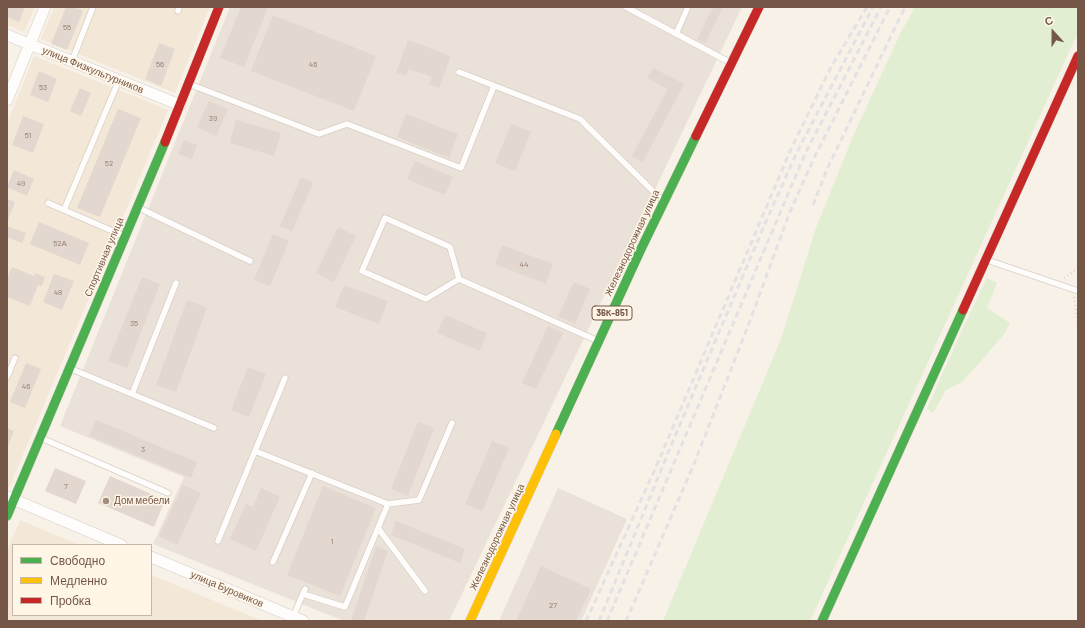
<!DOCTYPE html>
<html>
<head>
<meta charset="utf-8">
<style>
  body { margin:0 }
  #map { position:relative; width:1085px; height:628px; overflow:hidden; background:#f7f1e7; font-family:Barlow,sans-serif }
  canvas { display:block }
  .frame { position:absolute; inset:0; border:8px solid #755747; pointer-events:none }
  .legend { position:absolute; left:12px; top:544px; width:140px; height:72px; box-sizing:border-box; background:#fff6e8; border:1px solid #c8b6a8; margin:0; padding:5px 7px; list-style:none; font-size:12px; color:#755747 }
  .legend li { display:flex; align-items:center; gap:8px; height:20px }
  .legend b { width:20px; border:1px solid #c8b6a8 }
  .north { position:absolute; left:1033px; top:12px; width:40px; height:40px; -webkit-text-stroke:3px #fff6e8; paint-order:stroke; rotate:339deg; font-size:11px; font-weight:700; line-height:16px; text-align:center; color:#755747 }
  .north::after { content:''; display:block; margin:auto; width:14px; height:18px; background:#755747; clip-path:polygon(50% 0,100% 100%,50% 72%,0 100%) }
</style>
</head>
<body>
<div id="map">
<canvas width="1085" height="628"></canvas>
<div class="frame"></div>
<ul class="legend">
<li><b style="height:5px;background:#4caf50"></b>Свободно</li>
<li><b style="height:5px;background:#ffc107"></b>Медленно</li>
<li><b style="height:5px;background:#c62828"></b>Пробка</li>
</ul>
<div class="north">С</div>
</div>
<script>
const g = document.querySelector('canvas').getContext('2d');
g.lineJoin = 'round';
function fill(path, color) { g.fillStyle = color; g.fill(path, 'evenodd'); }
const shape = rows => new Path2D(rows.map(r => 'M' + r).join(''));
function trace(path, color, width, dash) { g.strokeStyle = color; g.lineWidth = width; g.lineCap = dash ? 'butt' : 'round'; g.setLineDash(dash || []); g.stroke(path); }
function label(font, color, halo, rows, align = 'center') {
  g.font = font + ' Barlow,sans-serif'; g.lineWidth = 3; g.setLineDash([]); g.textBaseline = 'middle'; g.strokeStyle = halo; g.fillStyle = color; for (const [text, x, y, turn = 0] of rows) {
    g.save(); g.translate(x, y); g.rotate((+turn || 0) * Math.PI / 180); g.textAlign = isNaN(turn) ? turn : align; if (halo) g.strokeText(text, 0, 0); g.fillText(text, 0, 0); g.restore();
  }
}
fill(shape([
  [7,7,35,7,24,32,7,25],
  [54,7,210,7,175,93,41,39],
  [34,56,168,110,9,488,7,487,7,124],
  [20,520,79,545,13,545,13,615,151,615,151,575,263,621,7,621,7,551]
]), '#f3e7d7');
fill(shape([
  [230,7,742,7,449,621,344,621,153,544,184,477,60,426],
  [558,488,627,519,581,621,499,621]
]), '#eae1d9');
fill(shape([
  [915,7,1078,7,1078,32,810,621,663,621,781,339,816,228,854,134,900,34],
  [987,278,997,283,987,308,1010,323,1004,334,981,361,962,382,946,390,933,413,927,409,962,330]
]), '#e2eed1');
fill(shape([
  [7,7,25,7,19,22,7,17],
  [66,7,73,7,83,11,67,50,51,44],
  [241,7,268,7,244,67,220,58],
  [713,7,723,7,705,43,697,39],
  [273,15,376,56,354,111,251,71],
  [408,40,451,56,439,88,429,84,432,77,409,69,406,76,396,73],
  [159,43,175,49,161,86,145,79],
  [653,68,684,84,643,162,632,156,668,89,647,78],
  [39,71,57,79,48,102,30,95],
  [80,88,91,93,81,116,70,111],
  [209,101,228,109,216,136,197,127],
  [118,109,141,118,100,217,77,208],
  [406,114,458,134,449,158,397,137],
  [23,116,44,124,33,153,12,145],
  [236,120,281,133,274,156,230,143],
  [511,124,531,132,515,171,495,163],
  [184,140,197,145,192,159,178,154],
  [415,161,453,177,445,195,407,179],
  [14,170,34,179,27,196,7,187],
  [301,177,313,183,292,231,280,226],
  [7,199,15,202,7,223],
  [39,222,89,243,80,265,30,244],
  [7,226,26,233,22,243,7,237],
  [338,227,356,236,334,282,316,273],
  [273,234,289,241,270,286,254,280],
  [502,245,553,264,546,284,495,264],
  [12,267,34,276,35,273,45,277,42,286,38,285,30,306,7,297,7,279],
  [54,274,74,281,62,310,43,302],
  [142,277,160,284,127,368,108,361],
  [574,282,590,289,575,324,558,316],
  [344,285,388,301,379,324,335,307],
  [187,300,207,308,176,392,156,385],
  [445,315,487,333,480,351,437,333],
  [548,326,563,333,536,389,522,383],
  [26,363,41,369,25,408,10,402],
  [248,367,266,374,249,417,231,410],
  [96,420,197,462,191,478,89,436],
  [418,422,434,428,408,496,391,489],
  [7,428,14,431,7,448],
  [492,441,509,448,482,511,465,504],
  [55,468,86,481,76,504,45,491],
  [110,476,165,500,154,527,98,503],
  [183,485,201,493,177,545,159,536],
  [323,486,376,508,340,596,287,575],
  [261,488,280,497,256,551,230,539,246,504,253,507],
  [396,521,465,549,460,563,391,535],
  [376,546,388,551,364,621,351,621],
  [541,566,591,589,576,621,516,621]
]), '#e3d8cf');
const lane = shape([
  [626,7,729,62],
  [178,11,179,7],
  [676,34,688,7],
  [72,61,93,7],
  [459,72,580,119,662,200],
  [189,84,319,134,347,124,461,168,494,86],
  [48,203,124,236],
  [137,207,250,261],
  [64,210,119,80],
  [987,260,1078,291],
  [459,279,426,299,362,271,385,218,450,247,459,279,598,341],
  [69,368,214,428],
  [7,377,15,358],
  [132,394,176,283],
  [41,438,168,493],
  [255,451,388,504,345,607,303,594],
  [388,504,419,500,452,423],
  [378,528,425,591],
  [218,541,285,378],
  [273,562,312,473],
  [293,617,305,589]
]);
const street = shape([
  [7,35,180,105],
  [7,100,45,7],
  [8,497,121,545],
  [151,557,303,621]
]);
const fast = shape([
  [556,434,641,249,696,136],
  [7,516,165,142],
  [822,621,963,310]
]);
const slow = shape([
  [470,621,556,434]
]);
const jam = shape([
  [696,136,759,7],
  [165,142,219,7],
  [963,310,1078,56]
]);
trace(lane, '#d8cec5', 7);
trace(street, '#d8cec5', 12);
trace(fast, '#d7cdc4', 10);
trace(slow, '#d7cdc4', 10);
trace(jam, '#d7cdc4', 10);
trace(shape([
  [1064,278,1078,268],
  [1074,297,1078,325]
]), '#d9d0cb', 2, [1, 3]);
trace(lane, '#fefdfb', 5.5);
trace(street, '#fefdfb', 11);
trace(fast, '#4caf50', 9);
trace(slow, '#ffc107', 9);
trace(jam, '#c62828', 9);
trace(shape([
  [813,205,828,167,905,7],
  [586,621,656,467,791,149,831,67,867,7],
  [599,621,673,441,764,226,797,152,873,7],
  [607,621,805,154,881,7],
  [626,621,694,464,751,318,789,214,814,158,890,7]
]), '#e4e1e4', 3, [6, 4]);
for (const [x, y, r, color] of [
  [106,501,4,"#a28d7f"]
]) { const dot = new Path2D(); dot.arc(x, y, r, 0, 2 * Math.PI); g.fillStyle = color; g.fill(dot); trace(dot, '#fff6e8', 1.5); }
label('8px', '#92796b', null, [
  ["55",67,27],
  ["56",160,64],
  ["46",313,64],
  ["53",43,87],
  ["39",213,118],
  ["51",28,135],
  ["52",109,163],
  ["49",21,183],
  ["52А",60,243],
  ["44",524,264],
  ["48",58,292],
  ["35",134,323],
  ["46",26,386],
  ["3",143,449],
  ["7",66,486],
  ["1",332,541],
  ["27",553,605]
]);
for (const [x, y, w] of [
  [612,313,40]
]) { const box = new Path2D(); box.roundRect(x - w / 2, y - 7, w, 14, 3); g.fillStyle = '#fff6e8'; g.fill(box); trace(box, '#755747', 1); }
label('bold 9px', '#755747', null, [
  ["36К-851",612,313]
]);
label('10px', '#755747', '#fff6e8', [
  ["улица Физкультурников",93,70,22],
  ["Железнодорожная улица",632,243,-65],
  ["Спортивная улица",104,257,-67],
  ["Железнодорожная улица",497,537,-65],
  ["улица Буровиков",227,589,23]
]);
label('10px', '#755747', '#fff6e8', [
  ["Дом мебели",114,501]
], 'left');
</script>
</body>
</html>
